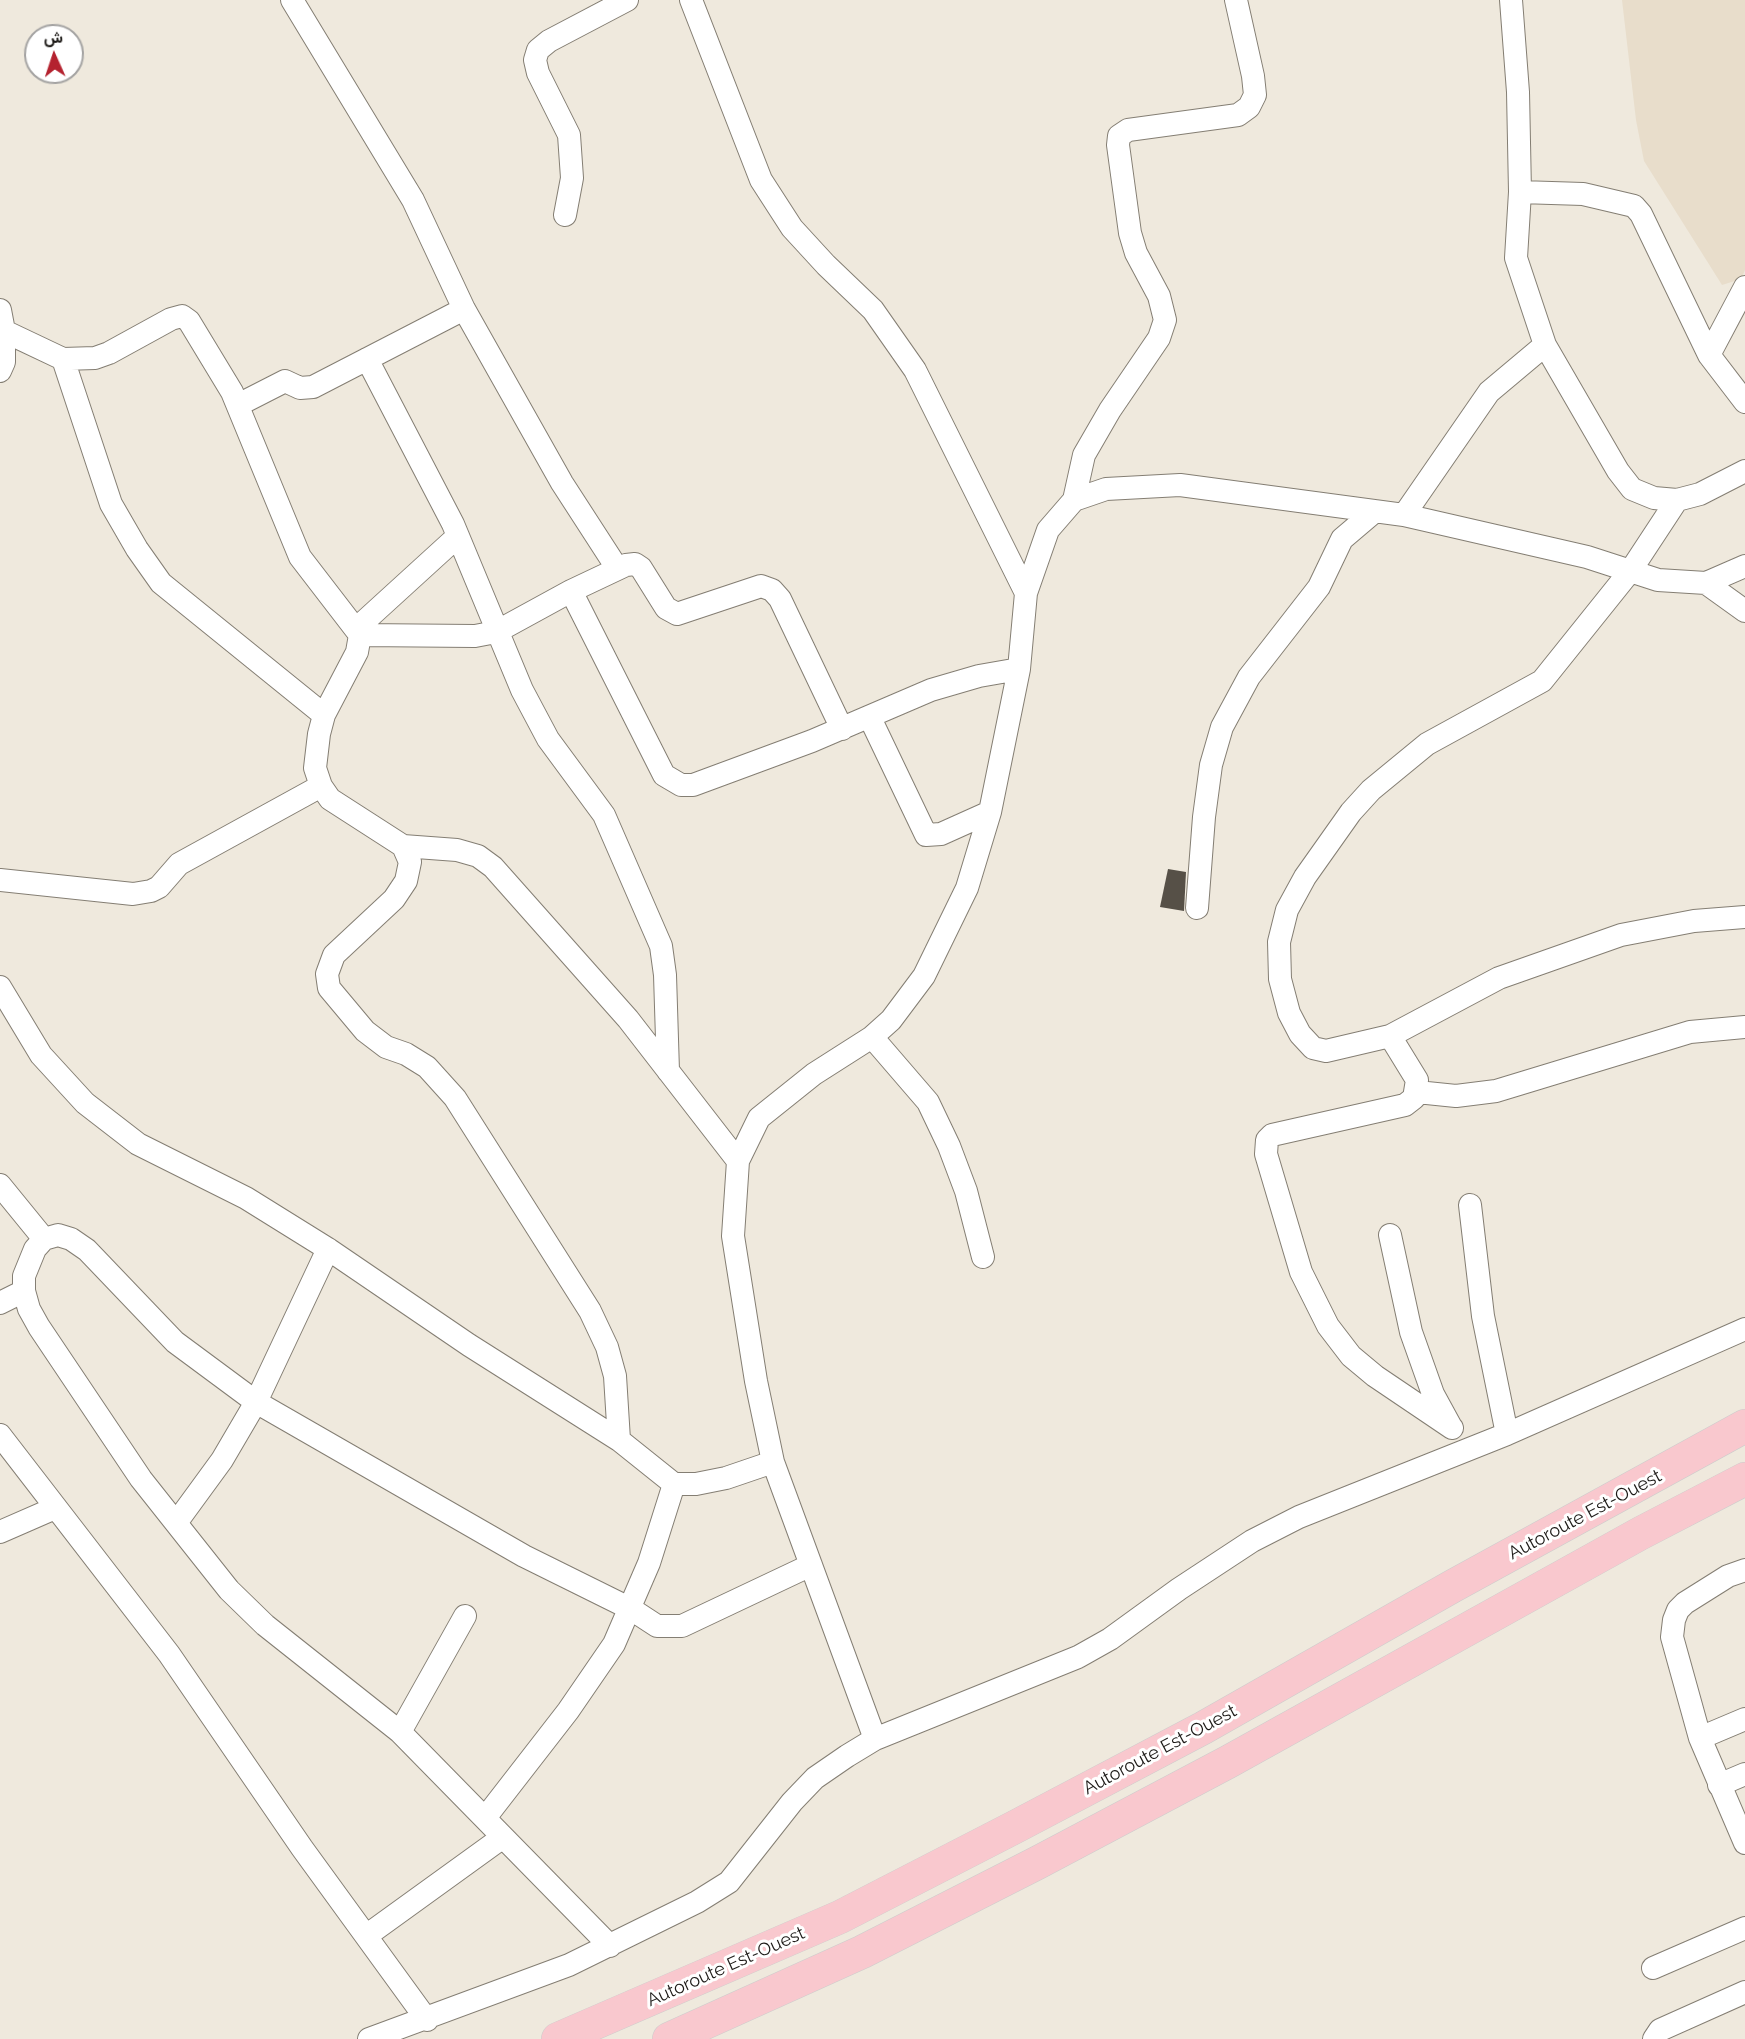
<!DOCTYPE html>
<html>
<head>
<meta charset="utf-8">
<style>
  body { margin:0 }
  #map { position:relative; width:1745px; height:2039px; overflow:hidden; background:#efe9dd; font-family:Raleway,Vazirmatn,sans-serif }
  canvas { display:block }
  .north { position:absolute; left:24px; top:24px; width:60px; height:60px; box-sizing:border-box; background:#fff; border:2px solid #a4a3a2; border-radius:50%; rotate:357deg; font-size:16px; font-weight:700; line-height:24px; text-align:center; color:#1c1916 }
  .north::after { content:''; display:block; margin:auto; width:21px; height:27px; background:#b4222f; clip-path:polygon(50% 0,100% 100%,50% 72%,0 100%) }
</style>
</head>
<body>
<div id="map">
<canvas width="1745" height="2039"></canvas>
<div class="north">ش</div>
</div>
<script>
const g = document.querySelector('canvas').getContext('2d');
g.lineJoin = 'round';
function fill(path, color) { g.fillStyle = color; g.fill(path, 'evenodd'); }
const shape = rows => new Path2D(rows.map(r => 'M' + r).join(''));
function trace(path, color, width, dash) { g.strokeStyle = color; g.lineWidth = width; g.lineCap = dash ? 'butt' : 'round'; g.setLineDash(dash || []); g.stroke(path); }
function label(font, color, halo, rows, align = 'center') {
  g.font = font + ' Raleway,sans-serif'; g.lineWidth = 6; g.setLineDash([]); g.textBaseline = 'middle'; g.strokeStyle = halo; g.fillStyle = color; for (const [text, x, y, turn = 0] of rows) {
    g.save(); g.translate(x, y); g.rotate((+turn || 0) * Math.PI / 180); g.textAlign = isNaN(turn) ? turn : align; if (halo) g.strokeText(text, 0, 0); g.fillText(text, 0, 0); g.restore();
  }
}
fill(shape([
  [1622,0,1745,0,1745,270,1741,279,1722,285,1644,161,1636,120]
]), '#e8ddcb');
fill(shape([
  [1168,869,1186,872,1184,911,1160,907]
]), '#565047');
const minor = shape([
  [292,0,413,200,464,309,562,483,617,568],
  [691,0,761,180,792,228,826,265,873,310,915,370,1026,593],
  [1520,192,1583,194,1634,206,1641,214,1709,355,1745,402],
  [565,215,572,178,569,135,538,73,535,60,538,50,549,41,627,0],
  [0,310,4,331,4,362,0,371],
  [4,331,63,359,95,358,109,353,171,319,182,316,189,321,232,392,300,557,360,635,357,652,324,715,319,734,315,768,321,786,330,799,403,846,410,862,406,881,394,899,334,955,327,974,329,988,365,1031,386,1047,406,1054,427,1067,455,1098,590,1311,607,1347,615,1376,619,1440],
  [1545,345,1618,471,1632,489,1654,498,1677,500,1700,494,1745,471],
  [1709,355,1745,287],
  [63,359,111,504,137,549,161,583,324,715],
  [367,359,453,524,522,690,548,739,604,815,661,946,665,975,668,1071],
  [238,405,285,381,300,388,313,387,464,309],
  [1074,500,1084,455,1110,410,1159,338,1165,320,1159,296,1136,253,1130,233,1118,145,1119,136,1128,130,1238,115,1249,107,1255,95,1253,76,1236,0],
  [1677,500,1631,570,1542,681,1427,744,1371,790,1351,812,1305,877,1287,910,1279,942,1280,979,1289,1013,1300,1034,1313,1048,1326,1051,1390,1036,1499,978,1621,935,1694,921,1745,917],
  [1404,515,1489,392,1545,345,1516,258,1520,192,1518,92,1511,0],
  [1706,583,1745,611],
  [571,591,664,775,681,785,693,785,812,741,931,690,979,676,1019,669],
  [356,629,458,536],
  [360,635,475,636,496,632,571,591,626,565,635,564,641,568,666,608,677,614,761,586,772,590,780,599,842,729],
  [870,718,926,835,941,834,990,812],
  [403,846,457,850,478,856,493,867,628,1019,738,1161],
  [0,880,133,894,151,891,159,887,179,864,321,786],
  [1197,908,1204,817,1211,765,1222,727,1249,677,1319,587,1342,539,1375,511],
  [0,987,41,1055,85,1103,138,1144,246,1198,328,1249,469,1345,619,1440,674,1484,696,1484,726,1478,773,1462],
  [1390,1036,1417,1080,1414,1098,1405,1105,1272,1135,1267,1140,1266,1154,1301,1272,1328,1326,1351,1356,1375,1376,1452,1428],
  [872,1037,928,1102,949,1146,966,1191,983,1257],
  [1417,1092,1456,1096,1496,1091,1690,1032,1745,1027],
  [0,1185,44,1239],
  [1470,1205,1483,1316,1507,1434],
  [1390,1235,1411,1332,1433,1394,1451,1427],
  [0,1303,24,1291],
  [0,1435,169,1654,302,1848,427,2020],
  [176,1523,222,1460,256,1402,328,1249],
  [0,1532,55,1508],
  [1745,1570,1728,1576,1685,1603,1678,1610,1674,1620,1672,1637,1700,1738,1745,1843],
  [400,1732,465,1616],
  [1700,1738,1745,1719],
  [875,1739,773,1462,756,1381,733,1236,738,1161,759,1118,814,1074,872,1037,891,1020,924,976,967,888,990,812,1019,669,1026,593,1048,530,1074,500,1106,489,1180,485,1404,515,1587,557,1658,580,1706,583,1745,566],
  [1719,1785,1745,1774],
  [485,1818,568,1711,614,1644,649,1563,674,1484],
  [366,1936,503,1837],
  [610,1946,400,1732,265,1625,229,1590,141,1479,39,1327,29,1309,24,1291,24,1276,35,1249,44,1239,58,1235,71,1239,87,1250,175,1342,256,1402,524,1556,631,1609,657,1626,682,1626,811,1565],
  [1653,1968,1745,1928],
  [369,2039,569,1965,697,1902,729,1882,792,1802,815,1778,847,1756,875,1739,1078,1657,1110,1639,1179,1589,1252,1541,1299,1517,1507,1434,1745,1329],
  [1654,2039,1660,2030,1745,1992]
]);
const motorway = shape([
  [558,2039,840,1917,1015,1827,1203,1728,1453,1586,1745,1426],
  [669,2039,862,1952,1037,1863,1228,1762,1641,1533,1745,1479]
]);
trace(minor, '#847e73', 24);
trace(motorway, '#cdcccc', 34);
trace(minor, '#fff', 22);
trace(motorway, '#f9c8ce', 33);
label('18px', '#1c1916', '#fff', [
  ["Autoroute Est-Ouest",1585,1515,-28],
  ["Autoroute Est-Ouest",1160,1750,-28],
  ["Autoroute Est-Ouest",726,1967,-24]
]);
</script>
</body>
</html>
